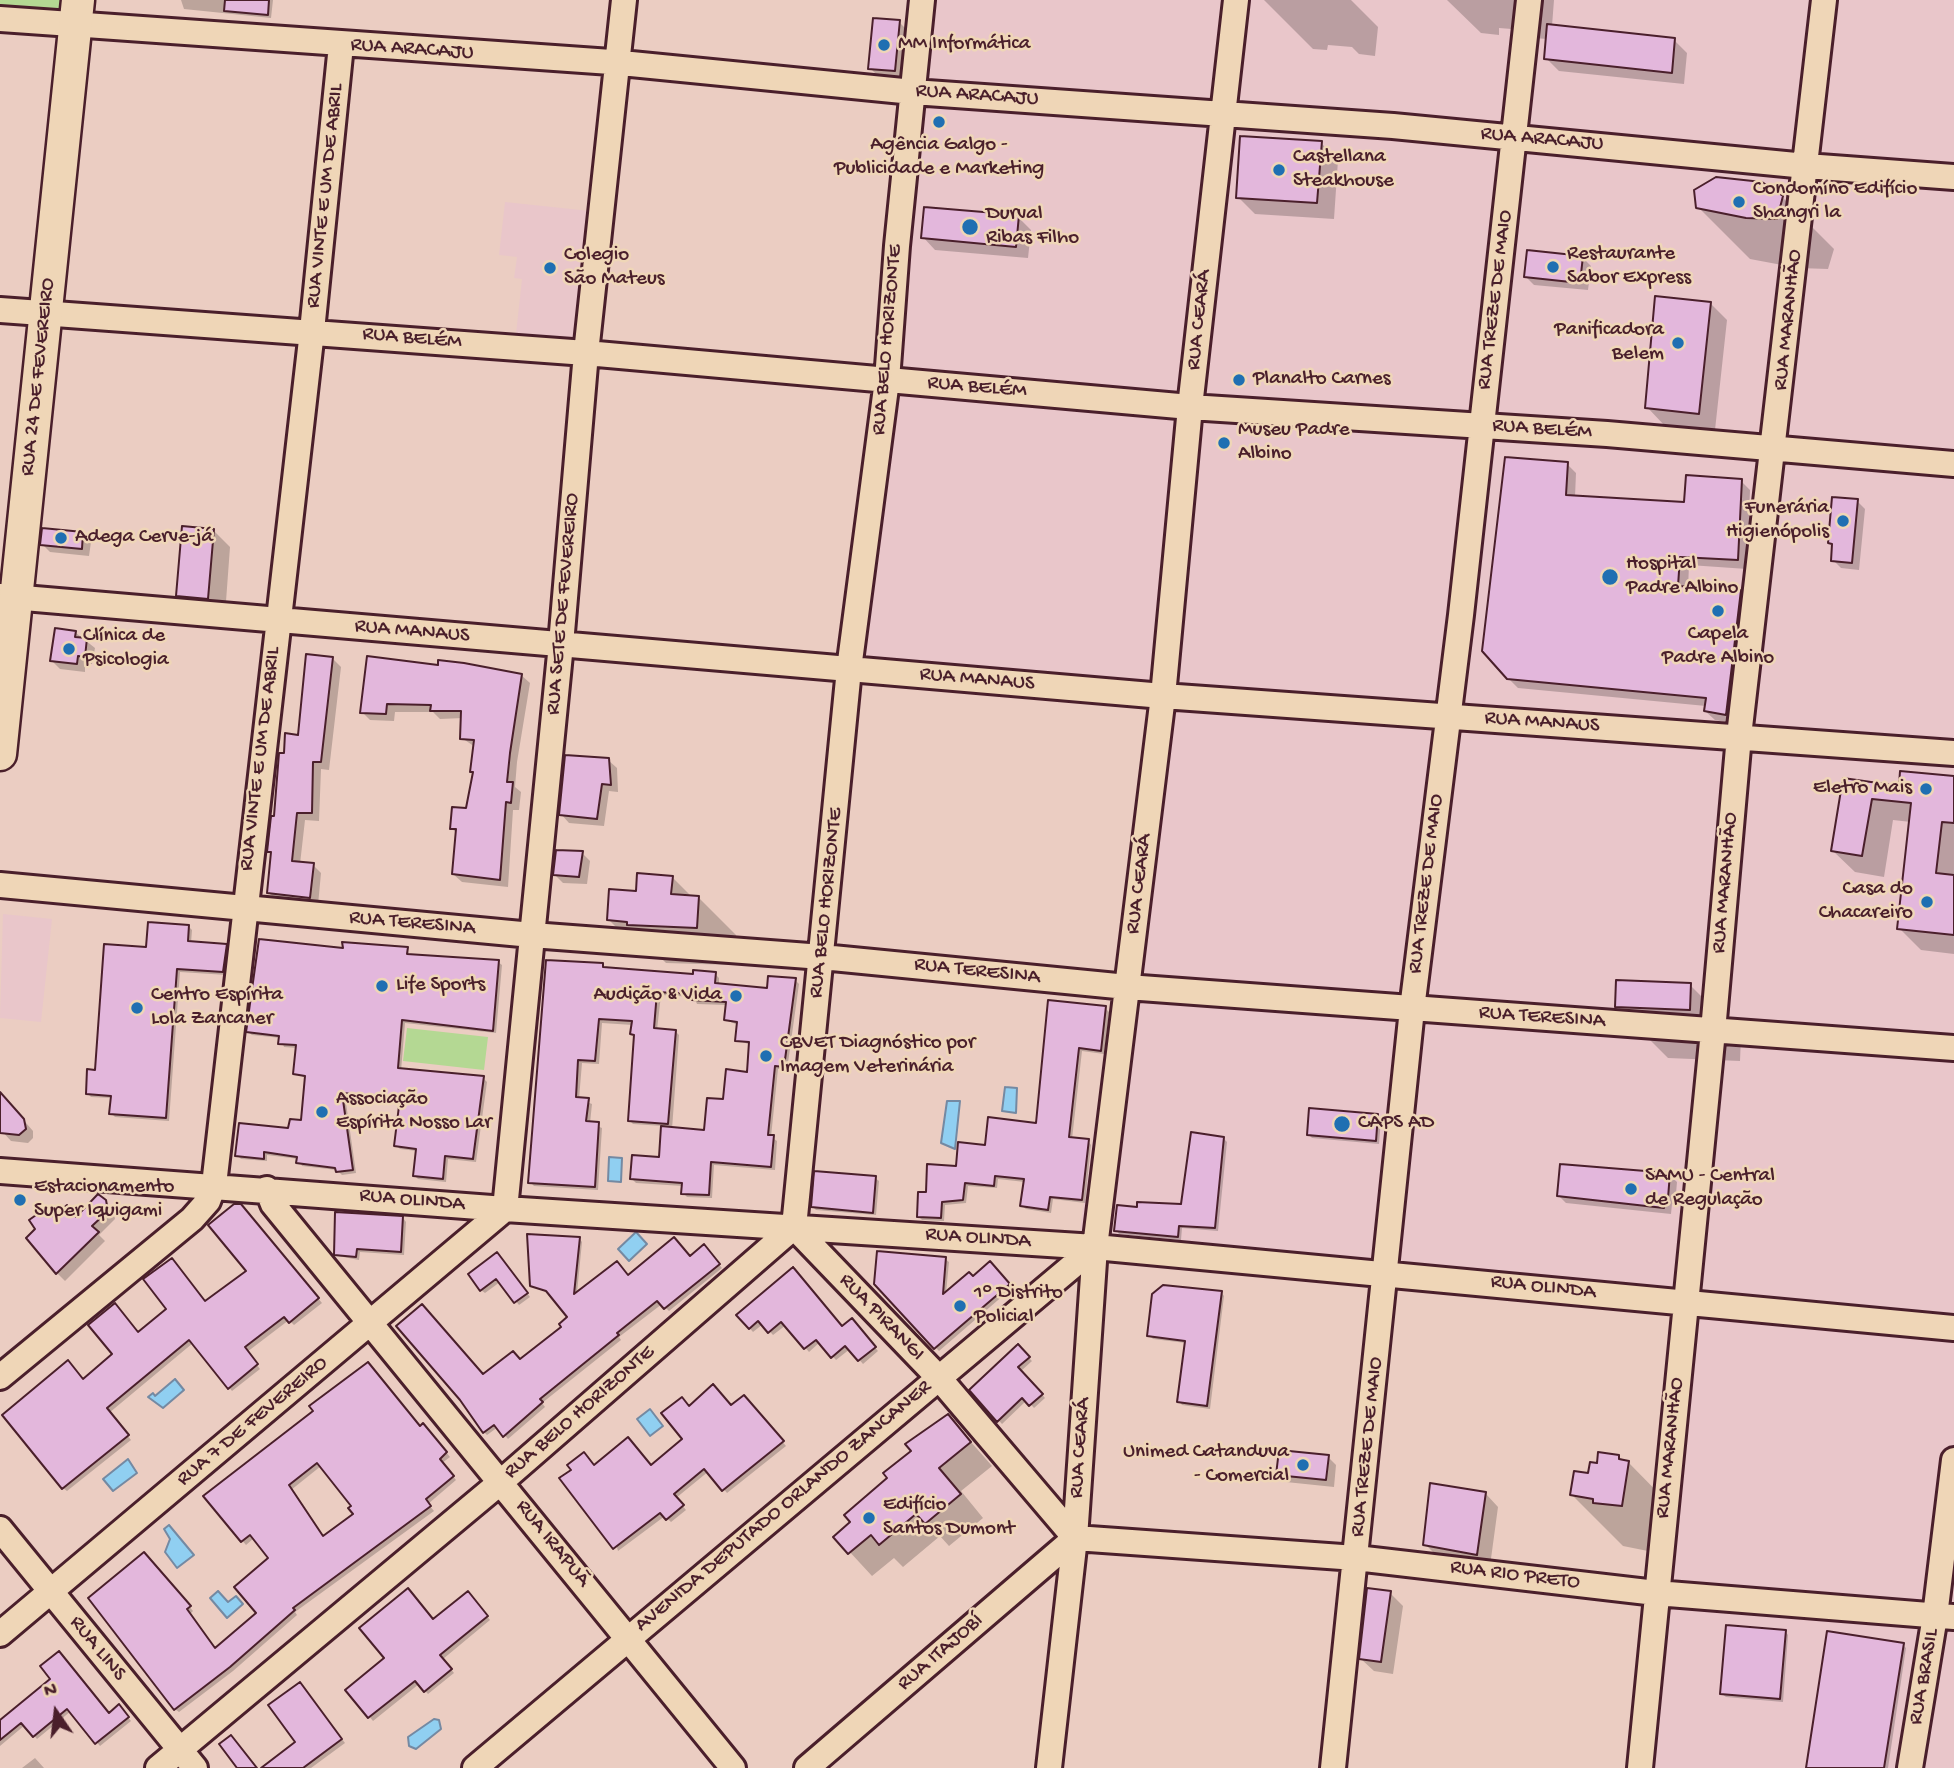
<!DOCTYPE html>
<html>
<head>
<meta charset="utf-8">
<style>
  body { margin:0 }
  #map { position:relative; width:1954px; height:1768px; overflow:hidden; background:#ebcdc2; font-family:"Gochi Hand",sans-serif }
  canvas { display:block }
  .north { position:absolute; left:21px; top:1677px; width:70px; height:70px; -webkit-text-stroke:5px #efd6b7; paint-order:stroke; rotate:346deg; font-size:19px; font-weight:700; line-height:28px; text-align:center; color:#4a1f2b }
  .north::after { content:''; display:block; margin:auto; width:24px; height:32px; background:#4a1f2b; clip-path:polygon(50% 0,100% 100%,50% 72%,0 100%) }
</style>
</head>
<body>
<div id="map">
<canvas width="1954" height="1768"></canvas>
<div class="north">N</div>
</div>
<script>
const g = document.querySelector('canvas').getContext('2d');
g.lineJoin = 'round';
function fill(path, color) { g.fillStyle = color; g.fill(path, 'evenodd'); }
const shape = rows => new Path2D(rows.map(r => 'M' + r).join(''));
function trace(path, color, width, dash) { g.strokeStyle = color; g.lineWidth = width; g.lineCap = dash ? 'butt' : 'round'; g.setLineDash(dash || []); g.stroke(path); }
function label(font, color, halo, rows, align = 'center') {
  g.font = font + ' "Gochi Hand",sans-serif'; g.lineWidth = 5; g.setLineDash([]); g.textBaseline = 'middle'; g.strokeStyle = halo; g.fillStyle = color; for (const [text, x, y, turn = 0] of rows) {
    g.save(); g.translate(x, y); g.rotate((+turn || 0) * Math.PI / 180); g.textAlign = isNaN(turn) ? turn : align; if (halo) g.strokeText(text, 0, 0); g.fillText(text, 0, 0); g.restore();
  }
}
fill(shape([
  [917,0,1954,0,1954,1768,1630,1768,1678,1304,1078,1244,1155,694,844,666],
  [505,202,590,211,575,341,516,334,522,279,514,278,517,257,499,255],
  [3,914,52,919,41,1022,0,1018]
]), '#e9c6ca');
fill(shape([
  [0,0,62,0,61,13,0,8],
  [407,1028,488,1037,484,1070,403,1061]
]), '#b4d893');
const water = shape([
  [1005,1087,1017,1088,1016,1113,1002,1111,1005,1087],
  [947,1101,960,1101,955,1149,941,1143,947,1101],
  [609,1157,622,1158,621,1182,608,1181,609,1157],
  [636,1232,647,1244,629,1261,618,1249,636,1232],
  [175,1379,184,1390,163,1408,148,1397,153,1393,155,1396,175,1379],
  [650,1409,663,1426,650,1436,637,1419,650,1409],
  [128,1459,137,1473,113,1491,103,1479,128,1459],
  [169,1525,194,1555,177,1568,165,1552,170,1539,164,1529,169,1525],
  [218,1591,228,1602,236,1596,243,1604,227,1618,210,1598,218,1591],
  [434,1719,439,1720,441,1729,416,1749,409,1746,408,1737,434,1719]
]);
fill(water, '#90cff1');
trace(water, '#7489a2', 2);
fill(shape([
  [181,0,273,0,271,18,184,9],
  [1264,0,1351,0,1378,27,1375,56,1359,54,1352,47,1328,45,1327,50,1313,49],
  [1447,0,1554,0,1552,26,1674,40,1687,53,1684,84,1559,71,1546,58,1548,39,1532,38,1524,30,1499,28,1499,35,1481,33],
  [899,22,907,30,903,78,878,76,870,68],
  [1321,143,1338,160,1334,219,1255,214,1238,197],
  [1782,197,1834,249,1828,269,1798,268,1750,259,1698,207],
  [1018,217,1031,230,1028,258,935,250,923,237],
  [1582,257,1591,266,1588,290,1534,285,1526,277],
  [1656,298,1710,303,1727,320,1715,430,1664,425,1647,407],
  [1567,464,1576,473,1575,497,1686,504,1741,481,1750,490,1747,569,1689,565,1688,589,1740,592,1749,601,1735,724,1715,720,1705,711,1706,706,1518,688,1508,678],
  [1857,501,1865,509,1859,570,1841,568,1833,560,1834,547,1829,542],
  [213,530,230,547,225,615,195,613,178,596],
  [82,534,91,542,89,556,50,552,42,544],
  [76,633,95,648,92,664,85,663,85,672,60,669,52,661],
  [369,658,521,675,530,683,517,762,515,787,521,792,519,810,513,810,508,887,462,882,453,874,458,834,452,829,468,810,474,774,472,772,475,747,462,738,463,718,440,719,433,712,395,712,394,721,370,720,362,712],
  [333,659,341,667,329,770,321,769,319,821,305,820,300,864,313,865,321,873,318,905,277,901,269,893,273,855,269,851,286,754,300,737],
  [608,760,617,768,618,792,609,791,604,826,569,823,561,814],
  [1954,778,1954,954,1921,950,1899,928,1911,822,1893,820,1884,877,1855,872,1833,851,1845,780,1900,788],
  [582,853,590,861,587,884,563,883,555,875],
  [672,877,692,897,699,898,736,935,734,965,666,963,662,959,646,957,609,920,637,893],
  [188,926,192,930,191,943,226,946,229,950,227,975,180,972,169,1121,115,1117,111,1113,112,1098,91,1097,87,1093,148,949],
  [407,949,410,956,498,962,502,965,496,1033,405,1023,401,1071,483,1078,487,1082,476,1162,448,1159,446,1182,418,1179,415,1176,417,1151,400,1149,396,1145,401,1101,345,1096,356,1173,342,1175,337,1170,302,1166,299,1159,267,1155,267,1161,241,1159,237,1155,302,1122,306,1078,295,1073,298,1048,284,1047,281,1038,252,1035,248,1032,345,950],
  [602,965,607,969,695,976,715,974,719,978,719,985,769,990,795,980,799,984,787,1070,778,1069,771,1137,777,1141,775,1170,714,1165,712,1198,687,1197,683,1193,683,1186,636,1183,632,1179,660,1159,663,1126,633,1124,629,1120,636,1037,632,1034,633,1025,602,1023,599,1064,582,1063,579,1099,592,1104,590,1123,602,1128,598,1190,534,1186,530,1182],
  [661,995,694,997,697,1004,727,1005,726,1020,738,1025,737,1040,751,1045,748,1074,724,1101,706,1131,672,1129,679,1035,675,1031,657,1030],
  [1690,985,1741,1036,1740,1061,1668,1058,1617,1007],
  [1050,1002,1105,1008,1109,1012,1104,1054,1082,1051,1072,1139,1088,1141,1091,1145,1085,1203,1053,1199,1051,1213,1026,1209,1022,1206,1025,1182,998,1179,997,1188,968,1186,966,1203,945,1205,944,1221,922,1220,918,1216,928,1194,958,1167,987,1147,1038,1125],
  [0,1093,33,1131,33,1138,28,1143,11,1141,0,1129],
  [1378,1116,1381,1119,1379,1144,1312,1138,1308,1134],
  [1223,1138,1227,1142,1218,1231,1182,1228,1181,1240,1119,1234,1116,1230,1138,1209,1183,1206],
  [1669,1175,1677,1182,1675,1205,1672,1204,1671,1214,1566,1203,1559,1196],
  [875,1178,879,1181,876,1215,816,1210,813,1207],
  [105,1201,113,1210,115,1219,99,1235,105,1241,65,1281,57,1273,38,1230,55,1219,77,1218],
  [245,1210,322,1303,294,1325,289,1320,247,1352,260,1369,232,1391,193,1343,109,1413,131,1440,67,1491,63,1488,83,1381,139,1334,205,1303,248,1271],
  [403,1218,406,1222,404,1255,360,1252,359,1260,338,1256,334,1253],
  [579,1238,582,1242,577,1293,707,1250,722,1268,669,1311,662,1304,619,1337,621,1340,542,1403,545,1407,508,1439,498,1427,487,1435,484,1432,483,1376,520,1361,564,1327,570,1318,550,1294,531,1285],
  [500,1257,530,1297,519,1305,500,1282,485,1293,481,1290],
  [945,1259,949,1262,946,1293,973,1278,990,1263,1012,1288,939,1351,876,1284],
  [1221,1292,1224,1296,1210,1409,1182,1405,1179,1401,1186,1343,1153,1339,1149,1335],
  [738,1315,842,1328,855,1324,878,1351,863,1364,850,1349,836,1360,820,1342,809,1352,786,1325,773,1335,763,1324,753,1332],
  [1018,1347,1032,1361,1021,1371,1045,1398,1034,1408,1027,1400,1002,1424,971,1390],
  [744,1397,786,1446,727,1493,709,1471,676,1498,686,1510,671,1522,665,1516,618,1551,594,1467,651,1467,684,1440,689,1408,731,1408],
  [948,1416,992,1466,961,1491,983,1518,949,1546,940,1536,903,1567,894,1558,872,1576,836,1537,852,1523],
  [420,1428,427,1429,450,1457,442,1463,456,1480,428,1504,434,1511,295,1612,297,1615,233,1671,179,1712,175,1709,148,1558,193,1611,190,1614,216,1649,259,1614,271,1558,254,1538,246,1545,205,1496],
  [321,1466,353,1506,355,1514,323,1538,291,1490],
  [1328,1457,1336,1465,1334,1487,1286,1482,1278,1474],
  [1618,1457,1628,1462,1679,1514,1673,1556,1623,1546,1572,1495,1598,1465],
  [1486,1494,1498,1507,1490,1566,1438,1557,1425,1544],
  [1390,1593,1403,1606,1393,1674,1374,1671,1361,1659],
  [471,1597,490,1620,443,1659,454,1673,428,1694,419,1684,373,1721,348,1690,434,1621],
  [1785,1631,1788,1635,1783,1702,1726,1697,1722,1694],
  [1903,1645,1906,1648,1888,1768,1808,1768],
  [52,1680,109,1715,122,1710,131,1721,100,1746,71,1711,37,1739,25,1725,0,1746,0,1723],
  [303,1687,345,1743,311,1768,264,1768,297,1742],
  [35,1758,44,1768,22,1768]
]), '#0003');
const building = shape([
  [225,0,269,0,268,15,224,11,225,0],
  [873,18,900,20,895,71,868,69,873,18],
  [1547,24,1675,38,1672,73,1544,59,1547,24],
  [1240,136,1322,141,1317,203,1236,198,1240,136],
  [1716,177,1762,182,1783,196,1777,219,1746,218,1696,208,1694,190,1716,177],
  [924,207,1019,215,1016,247,921,238,924,207],
  [1527,250,1583,256,1580,283,1524,277,1527,250],
  [1655,296,1711,302,1699,414,1645,408,1655,296],
  [1505,457,1568,462,1566,495,1684,502,1686,475,1742,479,1738,560,1680,557,1678,586,1741,590,1726,715,1704,711,1706,698,1507,679,1482,651,1505,457],
  [1832,497,1858,499,1852,563,1831,561,1832,544,1828,543,1832,497],
  [182,526,214,529,208,599,176,596,182,526],
  [42,528,83,532,82,549,40,545,42,528],
  [55,628,76,631,75,637,87,638,85,657,78,656,77,664,50,661,55,628],
  [306,654,333,657,321,762,313,762,312,813,297,813,292,861,314,863,310,898,267,893,271,852,267,852,271,816,274,816,279,753,284,753,285,733,298,735,306,654],
  [367,656,438,665,438,660,464,663,522,674,510,753,507,782,513,782,511,803,506,802,500,880,452,874,456,829,450,829,452,807,466,808,473,772,470,772,474,740,460,739,461,711,430,711,431,705,387,704,386,714,360,713,367,656],
  [565,755,609,758,611,785,602,784,597,819,559,815,565,755],
  [1900,771,1954,776,1954,823,1942,822,1936,873,1954,875,1954,935,1897,929,1911,803,1872,799,1862,856,1831,851,1843,778,1899,786,1900,771],
  [556,850,583,851,579,877,553,875,556,850],
  [637,873,673,876,671,894,699,896,697,928,627,925,627,922,607,920,609,889,636,891,637,873],
  [148,922,189,925,188,941,227,944,223,972,177,969,166,1118,109,1114,111,1096,86,1094,87,1069,95,1070,104,944,146,947,148,922],
  [259,939,343,948,342,942,408,947,407,954,499,960,493,1031,402,1020,398,1068,484,1076,473,1159,445,1156,443,1179,413,1176,416,1149,394,1146,400,1098,342,1093,353,1170,336,1172,335,1168,296,1163,297,1157,264,1152,264,1159,235,1156,239,1123,288,1128,290,1119,301,1120,305,1076,293,1074,296,1045,278,1044,279,1036,246,1032,259,939],
  [546,960,603,963,603,967,693,974,693,970,716,972,715,983,767,988,768,976,796,978,784,1067,775,1066,768,1135,774,1135,771,1167,711,1162,709,1195,681,1194,682,1183,630,1179,632,1155,659,1157,661,1126,704,1130,707,1098,723,1099,726,1069,747,1072,749,1042,735,1041,737,1022,724,1020,726,1002,692,1000,692,994,657,992,654,1028,676,1030,668,1124,628,1121,634,1035,630,1034,632,1021,599,1019,595,1061,578,1060,576,1097,589,1098,586,1121,599,1122,595,1187,528,1183,546,960],
  [1616,980,1691,983,1690,1010,1615,1007,1616,980],
  [1048,1000,1106,1006,1101,1051,1079,1048,1069,1137,1089,1139,1082,1200,1050,1197,1048,1210,1020,1206,1024,1179,995,1176,994,1186,965,1183,963,1200,942,1202,941,1218,917,1217,918,1192,926,1192,927,1164,956,1166,958,1142,985,1145,988,1117,1036,1123,1048,1000],
  [0,1092,24,1119,26,1129,19,1135,0,1133,0,1092],
  [1309,1108,1378,1114,1376,1141,1307,1135,1309,1108],
  [1191,1132,1224,1137,1215,1228,1179,1226,1178,1237,1114,1231,1117,1205,1137,1207,1137,1202,1181,1204,1191,1132],
  [1560,1164,1670,1173,1668,1198,1665,1198,1664,1208,1557,1196,1560,1164],
  [814,1171,876,1176,873,1213,811,1207,814,1171],
  [98,1194,106,1200,108,1211,92,1226,99,1232,56,1274,26,1238,35,1229,29,1220,46,1208,54,1217,67,1205,76,1217,98,1194],
  [234,1204,241,1204,319,1298,289,1323,284,1317,245,1347,258,1364,228,1389,189,1340,107,1408,129,1435,62,1489,2,1415,68,1360,83,1379,112,1354,88,1325,115,1303,138,1332,166,1309,143,1279,172,1258,205,1301,246,1271,208,1225,234,1204],
  [335,1212,403,1216,401,1252,357,1249,356,1257,334,1255,335,1212],
  [527,1234,580,1237,574,1294,617,1261,628,1275,674,1237,690,1256,704,1244,720,1264,664,1309,657,1301,617,1333,619,1335,540,1399,543,1402,503,1437,494,1425,483,1433,460,1400,396,1326,422,1304,483,1374,513,1351,520,1359,561,1327,559,1324,567,1317,546,1291,530,1286,527,1234],
  [877,1251,946,1257,943,1294,969,1272,973,1276,990,1261,1010,1284,934,1349,874,1284,877,1251],
  [497,1252,528,1293,514,1303,496,1279,480,1291,468,1274,497,1252],
  [793,1267,842,1326,852,1318,876,1347,858,1361,845,1346,831,1358,816,1340,804,1349,781,1322,768,1333,758,1321,749,1329,736,1315,793,1267],
  [1163,1285,1222,1291,1207,1406,1177,1402,1185,1341,1147,1336,1152,1294,1163,1285],
  [1018,1344,1030,1357,1018,1367,1043,1394,1029,1406,1022,1398,997,1422,969,1390,1018,1344],
  [368,1362,420,1426,423,1423,447,1452,440,1459,454,1476,426,1499,431,1506,293,1608,295,1610,230,1667,174,1710,88,1598,144,1552,191,1606,187,1609,215,1648,256,1613,234,1587,268,1558,250,1535,241,1542,203,1496,313,1411,309,1406,368,1362],
  [317,1463,351,1506,348,1508,353,1514,323,1536,289,1485,317,1463],
  [713,1384,731,1405,744,1395,784,1441,722,1491,704,1469,674,1494,684,1505,666,1520,660,1513,613,1549,559,1478,571,1470,567,1465,584,1452,594,1465,628,1437,651,1465,682,1439,661,1413,682,1397,689,1406,713,1384],
  [948,1414,971,1442,939,1468,961,1494,925,1524,916,1514,879,1545,871,1535,848,1554,833,1537,850,1522,844,1515,887,1478,883,1473,911,1451,905,1444,948,1414],
  [1279,1450,1329,1455,1326,1480,1276,1475,1279,1450],
  [1598,1452,1619,1455,1619,1459,1629,1461,1622,1506,1593,1503,1593,1499,1570,1495,1574,1471,1588,1473,1590,1462,1597,1463,1598,1452],
  [1430,1483,1486,1492,1477,1555,1423,1545,1430,1483],
  [408,1588,433,1619,468,1591,488,1616,440,1655,452,1669,424,1692,415,1681,368,1718,345,1690,384,1658,359,1628,408,1588],
  [1367,1588,1391,1591,1381,1662,1359,1659,1367,1588],
  [1726,1625,1786,1630,1780,1699,1720,1694,1726,1625],
  [1827,1631,1904,1643,1884,1768,1806,1768,1827,1631],
  [59,1651,109,1713,119,1704,129,1717,95,1744,67,1709,33,1737,21,1723,0,1740,0,1720,50,1679,40,1666,59,1651],
  [300,1682,342,1739,303,1768,261,1768,295,1742,268,1705,300,1682],
  [231,1735,257,1768,237,1768,219,1744,231,1735]
]);
fill(building, '#e3b7dc');
trace(building, '#4a1f2b', 2);
const minor = shape([
  [0,19,611,62,913,92,1393,126,1806,166,1954,177],
  [0,310,586,353,1190,407,1607,434,1954,464],
  [0,596,1163,696,1954,753],
  [0,885,532,935,822,957,1127,987,1954,1048],
  [0,1171,505,1209,1095,1247,1954,1328],
  [267,1189,273,1204,733,1768],
  [794,1227,939,1378,1075,1538],
  [0,1377,192,1219,208,1201,214,1185,312,331,341,45],
  [0,1529,195,1768],
  [1075,1538,1356,1558,1656,1593,1954,1617],
  [0,1634,505,1209,561,644,586,353,624,0],
  [158,1768,502,1481,794,1227,849,669,887,380,897,246,922,0],
  [475,1768,1095,1247],
  [807,1768,1075,1538],
  [1049,1768,1075,1538,1095,1247,1163,696,1190,407,1236,0],
  [1333,1768,1412,1009,1461,615,1529,0],
  [1640,1768,1713,1031,1739,736,1824,0],
  [1910,1768,1935,1616,1954,1460]
]);
const major = shape([
  [0,754,78,0]
]);
trace(minor, '#4a1f2b', 30);
trace(major, '#4a1f2b', 37);
trace(minor, '#efd6b7', 24);
trace(major, '#efd6b7', 32);
for (const [x, y, r, color] of [
  [884,45,7,"#1f6fb2"],
  [939,122,7,"#1f6fb2"],
  [1279,170,7,"#1f6fb2"],
  [1739,202,7,"#1f6fb2"],
  [970,227,9,"#1f6fb2"],
  [1553,267,7,"#1f6fb2"],
  [550,268,7,"#1f6fb2"],
  [1678,343,7,"#1f6fb2"],
  [1239,380,7,"#1f6fb2"],
  [1224,443,7,"#1f6fb2"],
  [1843,521,7,"#1f6fb2"],
  [61,538,7,"#1f6fb2"],
  [1610,577,9,"#1f6fb2"],
  [1718,611,7,"#1f6fb2"],
  [69,649,7,"#1f6fb2"],
  [1926,789,7,"#1f6fb2"],
  [1927,902,7,"#1f6fb2"],
  [382,986,7,"#1f6fb2"],
  [736,996,7,"#1f6fb2"],
  [137,1008,7,"#1f6fb2"],
  [766,1056,7,"#1f6fb2"],
  [322,1112,7,"#1f6fb2"],
  [1342,1124,9,"#1f6fb2"],
  [1631,1189,7,"#1f6fb2"],
  [20,1200,7,"#1f6fb2"],
  [960,1306,7,"#1f6fb2"],
  [1303,1465,7,"#1f6fb2"],
  [869,1518,7,"#1f6fb2"]
]) { const dot = new Path2D(); dot.arc(x, y, r, 0, 2 * Math.PI); g.fillStyle = color; g.fill(dot); trace(dot, '#efd6b7', 2.5); }
label('21px', '#4a1f2b', '#efd6b7', [
  ["MM Informática",898,45],
  ["Agência Galgo -",939,146,"center"],
  ["Publicidade e Marketing",939,170,"center"],
  ["Castellana",1293,158],
  ["Steakhouse",1293,182],
  ["Condomíno Edifício",1753,190],
  ["Shangri la",1753,214],
  ["Durval",986,215],
  ["Ribas Filho",986,239],
  ["Restaurante",1567,255],
  ["Sabor Express",1567,279],
  ["Colegio",564,256],
  ["São Mateus",564,280],
  ["Panificadora",1664,331,"right"],
  ["Belem",1664,355,"right"],
  ["Planalto Carnes",1253,380],
  ["Museu Padre",1238,431],
  ["Albino",1238,455],
  ["Funerária",1829,509,"right"],
  ["Higienópolis",1829,533,"right"],
  ["Adega Cerve-já",75,538],
  ["Hospital",1626,565],
  ["Padre Albino",1626,589],
  ["Capela",1718,635,"center"],
  ["Padre Albino",1718,659,"center"],
  ["Clínica de",83,637],
  ["Psicologia",83,661],
  ["Eletro Mais",1912,789,"right"],
  ["Casa do",1913,890,"right"],
  ["Chacareiro",1913,914,"right"],
  ["Life Sports",396,986],
  ["Centro Espírita",151,996],
  ["Lola Zancaner",151,1020],
  ["Audição & Vida",722,996,"right"],
  ["CBVET Diagnóstico por",780,1044],
  ["Imagem Veterinária",780,1068],
  ["Associação",336,1100],
  ["Espírita Nosso Lar",336,1124],
  ["CAPS AD",1358,1124],
  ["SAMU - Central",1645,1177],
  ["de Regulação",1645,1201],
  ["Estacionamento",34,1188],
  ["Super Iquigami",34,1212],
  ["1° Distrito",974,1294],
  ["Policial",974,1318],
  ["Unimed Catanduva",1289,1453,"right"],
  ["- Comercial",1289,1477,"right"],
  ["Edifício",883,1506],
  ["Santos Dumont",883,1530]
], 'left');
label('21px', '#4a1f2b', '#efd6b7', [
  ["RUA ARACAJU",412,50,4],
  ["RUA ARACAJU",977,96,4],
  ["RUA ARACAJU",1542,140,5],
  ["RUA VINTE E UM DE ABRIL",326,196,-84],
  ["RUA TREZE DE MAIO",1496,300,-83],
  ["RUA CEARÁ",1200,320,-84],
  ["RUA MARANHÃO",1789,320,-84],
  ["RUA BELÉM",412,339,5],
  ["RUA BELO HORIZONTE",888,340,-85],
  ["RUA 24 DE FEVEREIRO",39,377,-84],
  ["RUA BELÉM",977,388,5],
  ["RUA BELÉM",1542,430,4],
  ["RUA SETE DE FEVEREIRO",564,604,-85],
  ["RUA MANAUS",412,632,5],
  ["RUA MANAUS",977,680,5],
  ["RUA MANAUS",1542,723,4],
  ["RUA VINTE E UM DE ABRIL",261,759,-83],
  ["RUA MARANHÃO",1726,883,-85],
  ["RUA CEARÁ",1140,884,-83],
  ["RUA TREZE DE MAIO",1427,884,-83],
  ["RUA BELO HORIZONTE",827,903,-84],
  ["RUA TERESINA",412,924,5],
  ["RUA TERESINA",977,972,6],
  ["RUA TERESINA",1542,1018,4],
  ["RUA OLINDA",412,1201,5],
  ["RUA OLINDA",978,1239,4],
  ["RUA OLINDA",1543,1288,6],
  ["RUA PIRANGI",881,1318,46],
  ["RUA BELO HORIZONTE",580,1413,-41],
  ["RUA 7 DE FEVEREIRO",253,1422,-40],
  ["RUA TREZE DE MAIO",1368,1447,-84],
  ["RUA CEARÁ",1081,1448,-86],
  ["RUA MARANHÃO",1671,1448,-84],
  ["AVENIDA DEPUTADO ORLANDO ZANCANER",784,1507,-40],
  ["RUA IRAPUÃ",552,1544,51],
  ["RUA RIO PRETO",1515,1576,7],
  ["RUA LINS",97,1649,51],
  ["RUA ITAJOBÍ",941,1653,-41],
  ["RUA BRASIL",1925,1677,-80]
]);
</script>
</body>
</html>
